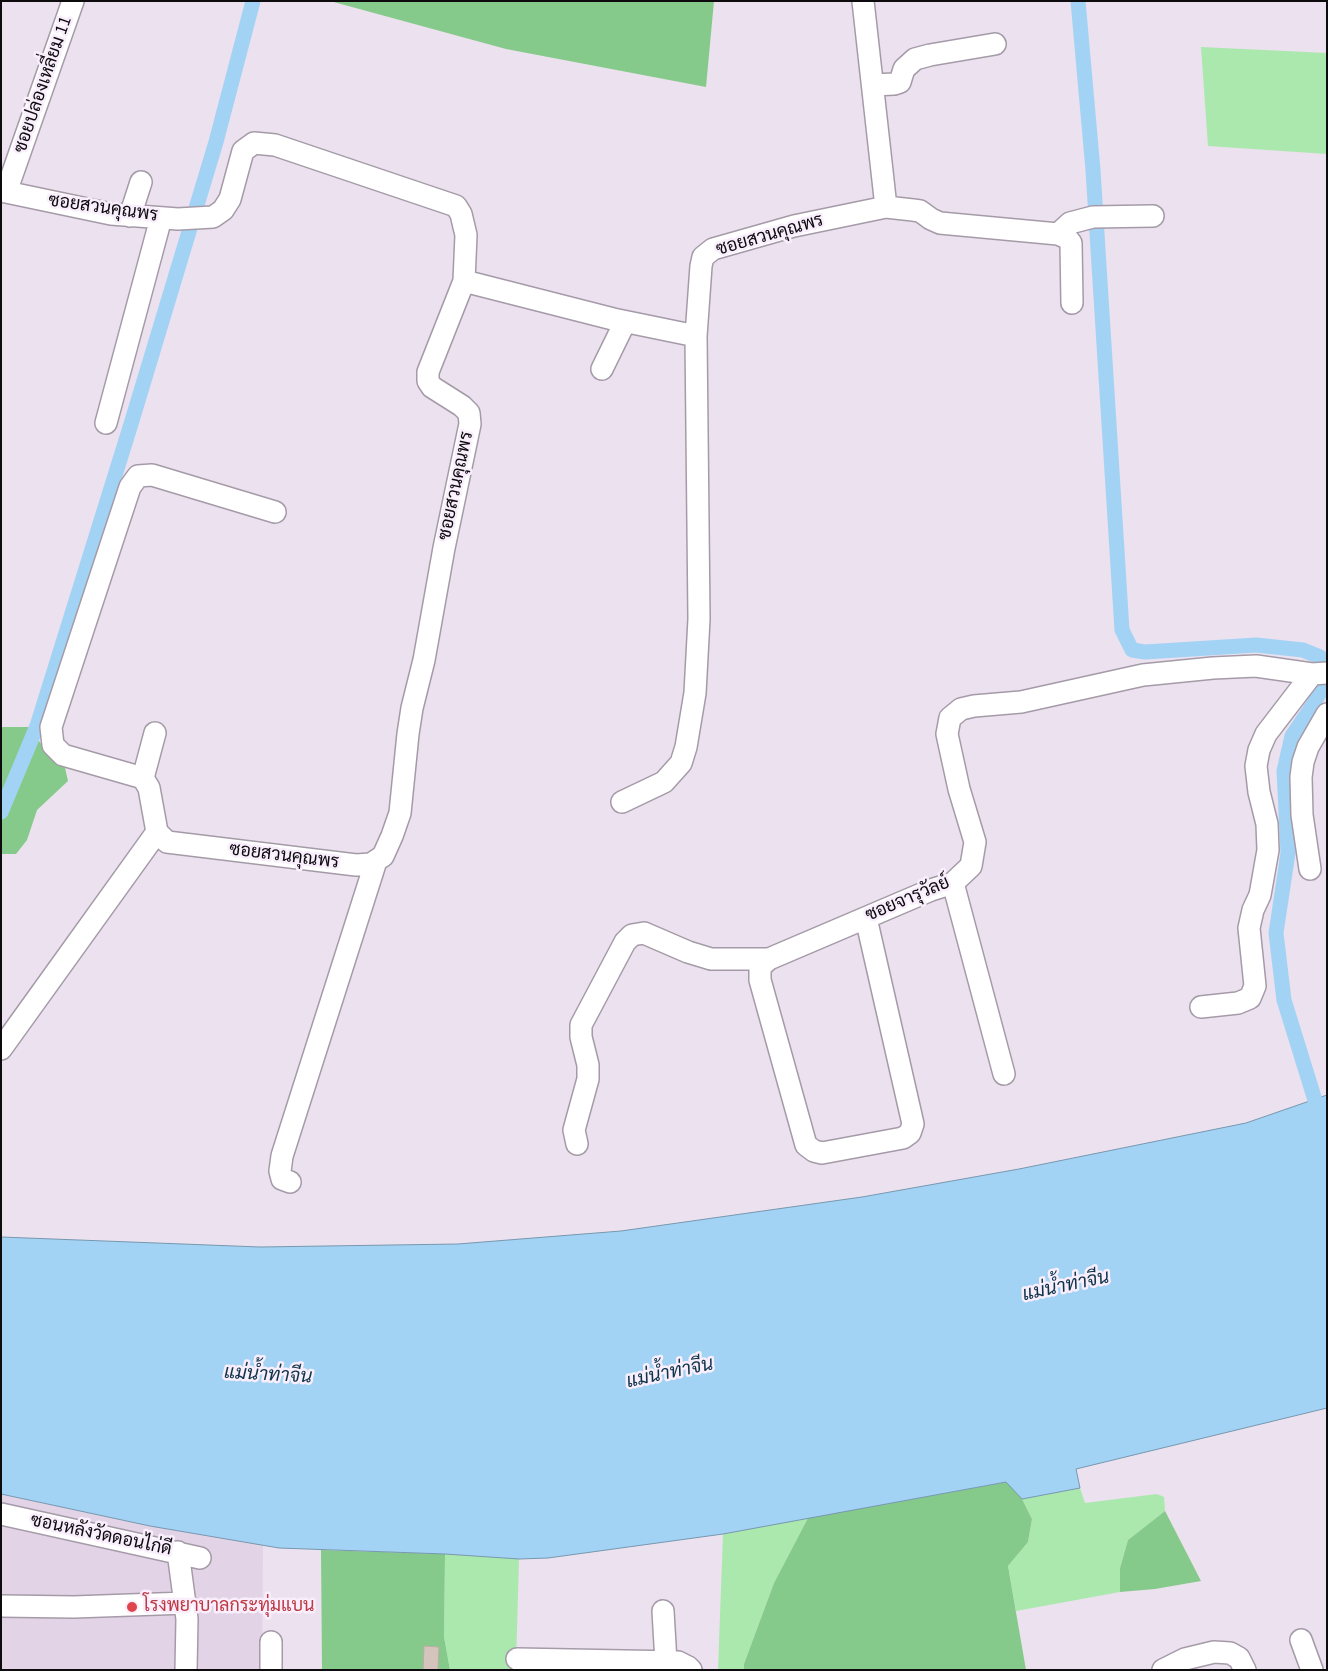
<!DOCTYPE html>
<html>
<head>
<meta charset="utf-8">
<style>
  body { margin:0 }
  #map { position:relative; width:1328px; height:1671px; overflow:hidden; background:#ece1ee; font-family:"Source Sans 3",sans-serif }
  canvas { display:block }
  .frame { position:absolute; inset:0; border:2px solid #0e0b0f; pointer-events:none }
</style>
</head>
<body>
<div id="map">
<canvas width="1328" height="1671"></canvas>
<div class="frame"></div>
</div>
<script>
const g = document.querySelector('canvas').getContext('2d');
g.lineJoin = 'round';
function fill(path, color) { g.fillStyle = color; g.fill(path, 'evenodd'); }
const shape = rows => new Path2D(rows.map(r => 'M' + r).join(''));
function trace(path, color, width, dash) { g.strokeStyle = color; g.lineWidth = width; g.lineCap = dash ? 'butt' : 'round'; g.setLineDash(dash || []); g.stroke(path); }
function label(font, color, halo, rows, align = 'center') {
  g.font = font + ' "Source Sans 3",Sarabun,sans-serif'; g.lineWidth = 5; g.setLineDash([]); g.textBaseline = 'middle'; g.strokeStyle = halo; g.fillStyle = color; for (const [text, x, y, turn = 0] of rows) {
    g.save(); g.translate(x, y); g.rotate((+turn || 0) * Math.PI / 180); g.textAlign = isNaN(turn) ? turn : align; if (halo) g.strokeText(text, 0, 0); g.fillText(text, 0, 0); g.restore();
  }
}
fill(shape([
  [1,1494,150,1526,263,1545,262,1670,1,1670]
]), '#e2d3e6');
fill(shape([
  [1201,47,1327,53,1327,154,1208,146],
  [1080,1488,1085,1503,1157,1494,1164,1497,1165,1511,1128,1540,1120,1568,1120,1592,1016,1611,1008,1566,1028,1542,1032,1519,1022,1499],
  [808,1518,774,1583,744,1664,744,1670,718,1670,723,1534],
  [445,1554,519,1559,516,1665,553,1670,450,1670,444,1637]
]), '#abe8ae');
fill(shape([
  [330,1,714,1,706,87,506,49],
  [1,727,29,727,47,752,65,768,68,781,37,810,27,840,16,854,1,854],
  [1007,1482,1022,1499,1032,1519,1028,1542,1008,1566,1026,1670,744,1670,744,1664,774,1583,808,1518],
  [1165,1511,1201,1581,1155,1589,1120,1592,1120,1568,1128,1540],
  [321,1550,445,1554,444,1637,450,1670,322,1670]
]), '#85ca8a');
const water = shape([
  [1327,1095,1327,1408,1076,1469,1080,1488,1022,1499,1006,1482,723,1534,548,1558,519,1559,445,1554,279,1548,150,1526,1,1494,1,1237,260,1247,458,1244,621,1231,862,1197,1019,1169,1246,1123,1327,1095]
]);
fill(water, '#a3d3f4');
trace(water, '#7697af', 1);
trace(shape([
  [1078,1,1093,170,1122,630,1132,650,1145,652,1256,645,1303,650,1320,657,1325,683,1313,705,1292,736,1284,771,1288,853,1276,933,1284,1000,1327,1139],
  [1,812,37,726,131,424,216,142,253,1]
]), '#a3d3f4', 15);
const building = shape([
  [424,1646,439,1647,438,1670,423,1670,424,1646]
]);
fill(building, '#d4c4bc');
trace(building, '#bbaca4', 1);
const minor = shape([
  [863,1,886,207],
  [873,85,894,84,900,82,904,69,915,59,930,55,995,44],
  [1,191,6,192,73,1],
  [6,192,111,214,178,219,213,217,223,210,230,199,243,151,254,143,275,145,456,206,461,214,466,235,464,281,428,372,428,381,432,387,462,406,469,413,470,424,444,548,424,660,412,708,408,734,400,813,392,836,383,856,371,864,356,865,167,842,157,832,149,788,143,778,63,755,53,745,51,727,130,487,138,476,152,475,275,512],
  [130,216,141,182],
  [1058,234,1070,223,1093,217,1153,216],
  [464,281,613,319,696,336],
  [602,369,625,322],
  [106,423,161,218],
  [143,778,155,733],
  [622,802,664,782,681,763,686,747,695,693,699,619,696,336,701,266,703,257,713,249,794,226,886,207,913,210,920,211,931,219,940,223,1058,234,1067,238,1071,243,1072,303],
  [1310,869,1302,815,1301,777,1303,762,1308,747,1327,714],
  [953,883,1004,1074],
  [769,959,760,967,760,980,806,1145,814,1151,822,1153,903,1138,910,1133,913,1124,866,918],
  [1201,1007,1238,1003,1250,998,1255,986,1249,928,1253,910,1260,895,1268,850,1267,824,1259,792,1256,766,1259,750,1266,734,1312,674],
  [1,1049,157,832],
  [577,1144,574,1130,588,1079,588,1065,581,1037,581,1025,625,942,632,935,644,933,688,952,711,959,769,959,931,890,953,883,971,866,975,842,959,789,947,734,950,718,961,709,974,706,1021,702,1143,675,1213,668,1256,666,1312,674,1327,673],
  [290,1182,282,1179,280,1171,282,1156,376,861],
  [1,1514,200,1558],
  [178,1552,187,1619,186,1670],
  [1,1606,74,1607,186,1603],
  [663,1611,666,1662],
  [1301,1640,1312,1670],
  [517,1659,678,1662,688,1667,691,1670],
  [271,1670,271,1642],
  [1163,1670,1185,1659,1214,1652,1230,1653,1239,1658,1245,1670]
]);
trace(minor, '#a59ba8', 24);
trace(minor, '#fff', 21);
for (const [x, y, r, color] of [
  [132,1607,6,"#e0444e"]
]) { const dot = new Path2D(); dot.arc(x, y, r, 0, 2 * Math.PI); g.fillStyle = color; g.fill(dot); trace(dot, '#f9eefc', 2); }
label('18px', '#0e0b0f', '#f9eefc', [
  ["ซอยปล่องเหลี่ยม 11",44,85,-71],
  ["ซอยสวนคุณพร",103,209,8],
  ["ซอยสวนคุณพร",770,236,-16],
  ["ซอยสวนคุณพร",457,486,-78],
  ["ซอยสวนคุณพร",284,857,7],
  ["ซอยจารุวัลย์",908,900,-23],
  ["ซอนหลังวัดดอนไก่ดี",101,1536,12]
]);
label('18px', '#be3a42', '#f9eefc', [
  ["โรงพยาบาลกระทุ่มแบน",143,1607]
], 'left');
label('italic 19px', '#0f344a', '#f9eefc', [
  ["แม่น้ำท่าจีน",1066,1287,-12],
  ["แม่น้ำท่าจีน",670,1374,-12],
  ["แม่น้ำท่าจีน",268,1376,3]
]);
</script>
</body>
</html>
